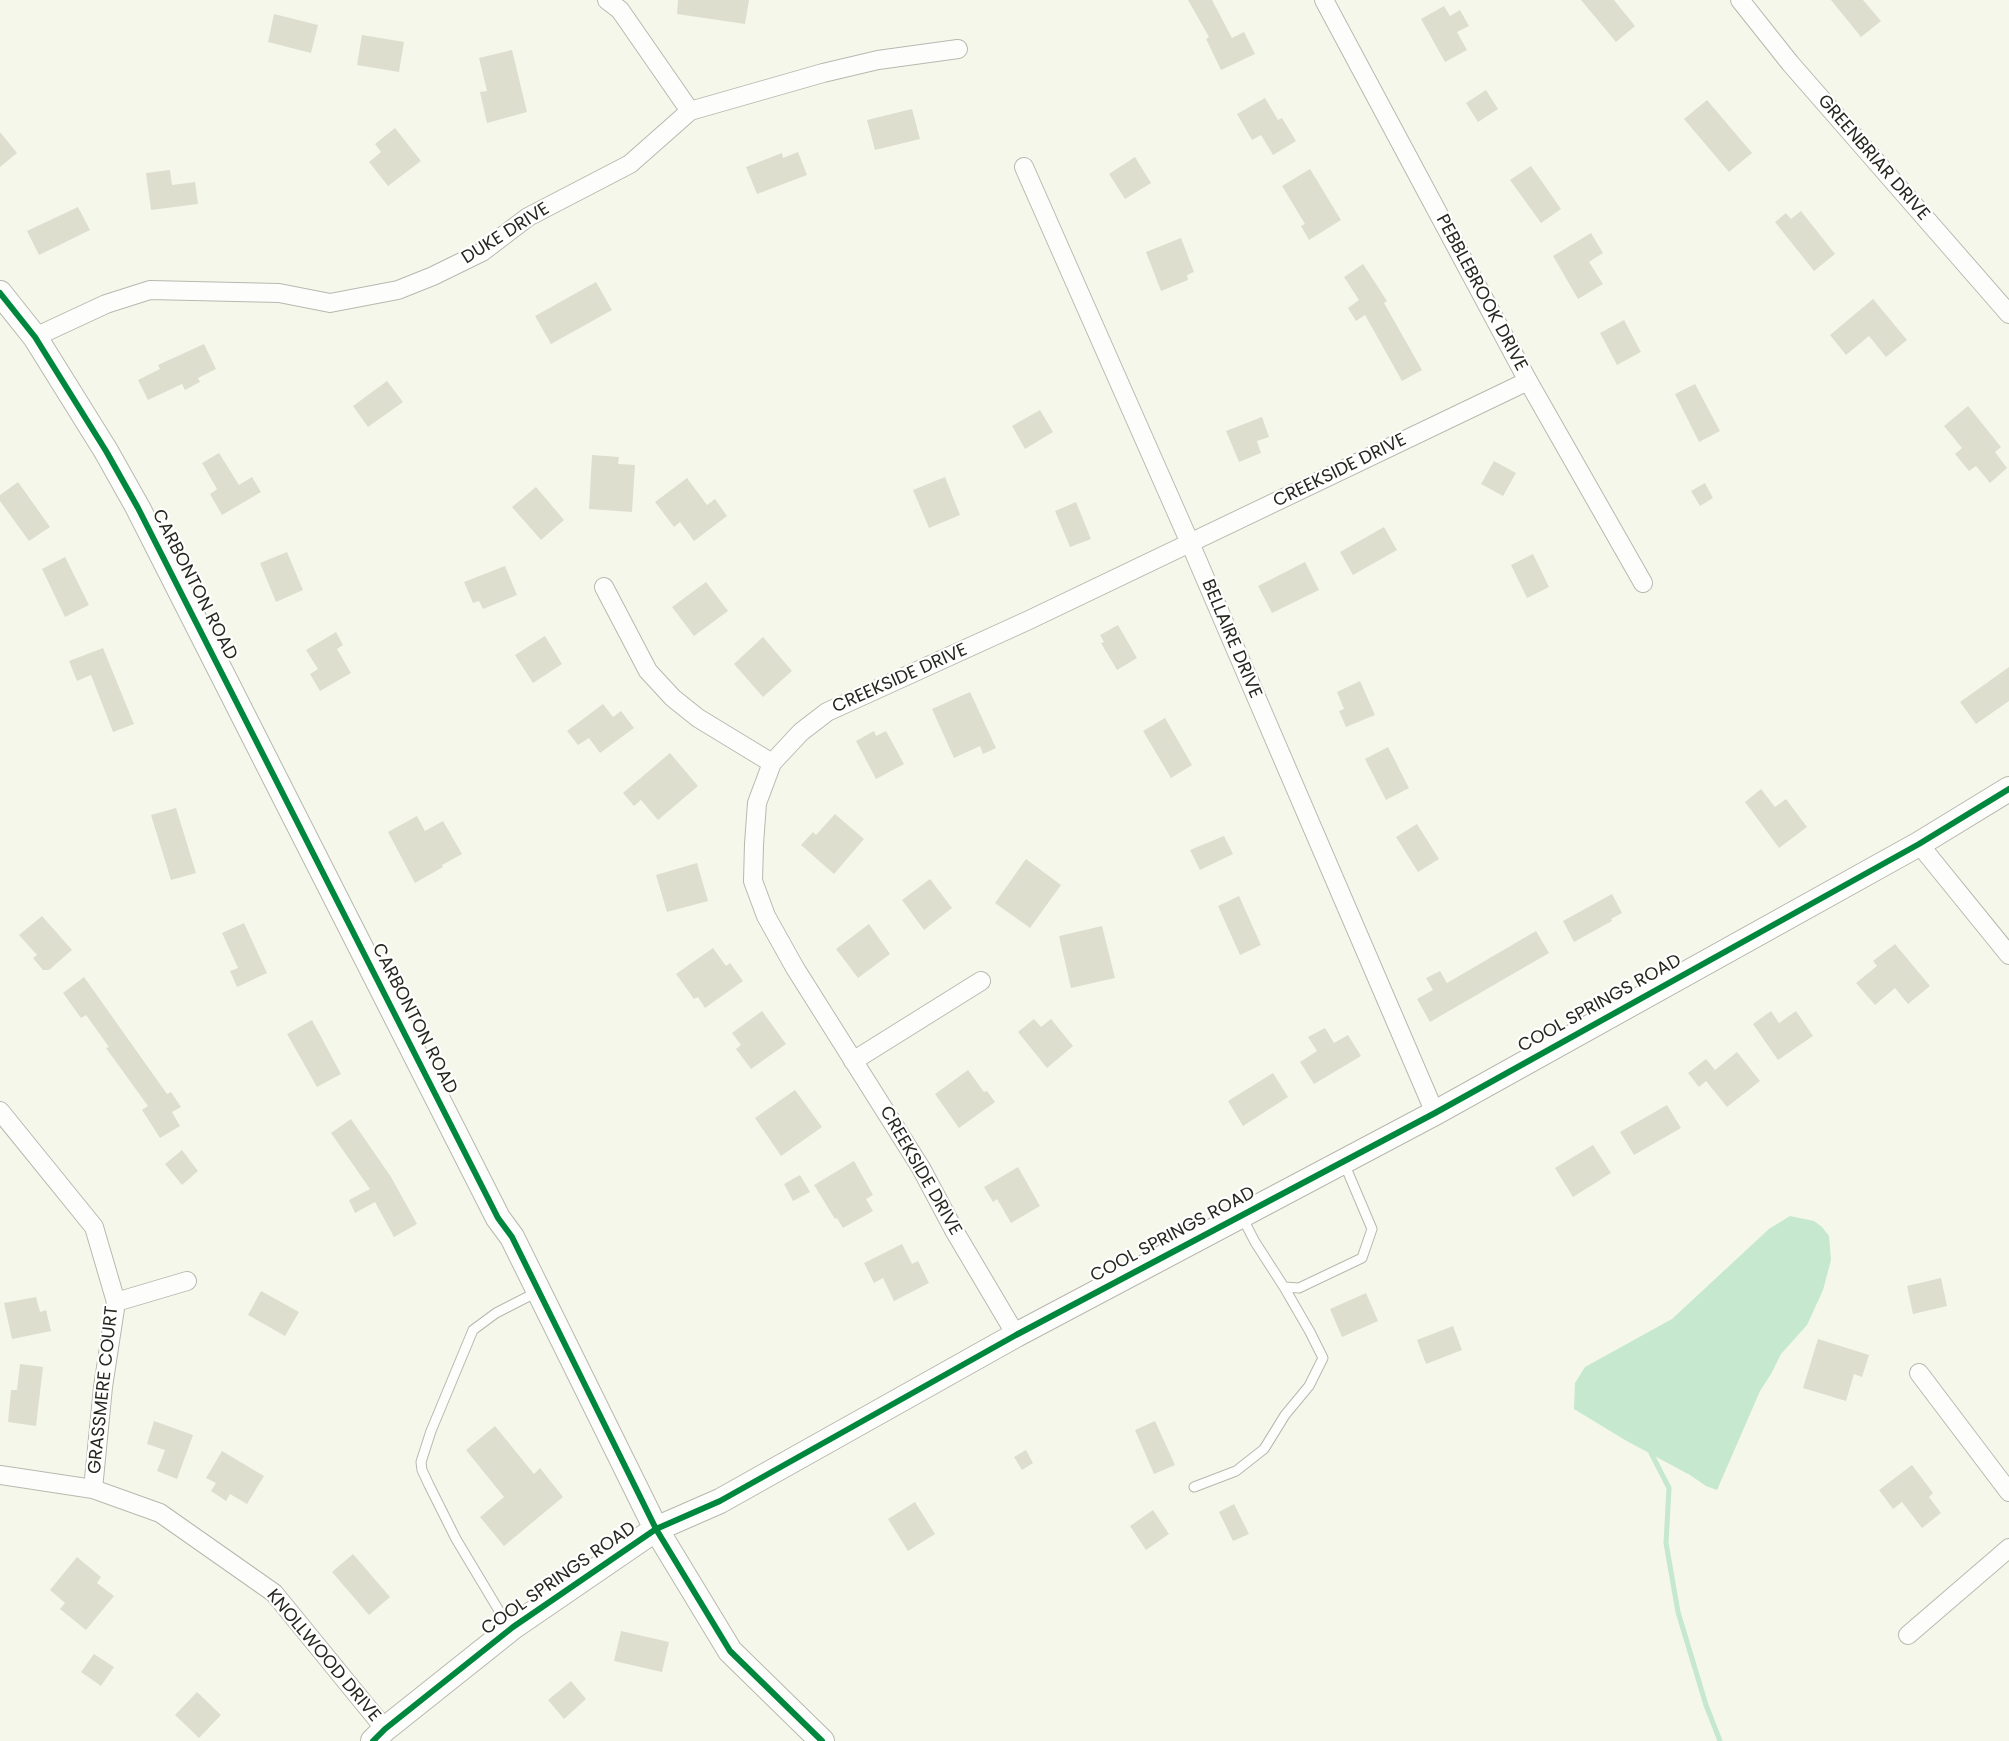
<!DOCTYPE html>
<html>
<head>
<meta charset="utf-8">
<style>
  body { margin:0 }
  canvas { display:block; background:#f4f7ea }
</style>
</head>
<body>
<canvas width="2009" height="1741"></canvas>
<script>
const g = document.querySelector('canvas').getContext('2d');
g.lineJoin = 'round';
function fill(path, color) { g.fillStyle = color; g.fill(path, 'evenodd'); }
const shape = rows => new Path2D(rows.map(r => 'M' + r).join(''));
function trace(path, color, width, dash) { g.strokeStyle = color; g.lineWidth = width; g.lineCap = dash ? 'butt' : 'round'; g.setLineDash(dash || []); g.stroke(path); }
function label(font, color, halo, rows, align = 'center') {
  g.font = font + ' Poppins,sans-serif'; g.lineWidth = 4.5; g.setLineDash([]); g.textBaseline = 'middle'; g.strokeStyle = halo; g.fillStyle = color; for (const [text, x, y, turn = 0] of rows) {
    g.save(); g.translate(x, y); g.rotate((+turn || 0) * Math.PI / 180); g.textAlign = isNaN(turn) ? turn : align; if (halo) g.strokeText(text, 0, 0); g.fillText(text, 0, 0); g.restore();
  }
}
fill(shape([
  [1790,1216,1814,1221,1822,1227,1829,1236,1831,1260,1823,1290,1807,1325,1781,1354,1771,1374,1760,1391,1717,1490,1706,1486,1690,1475,1625,1440,1574,1409,1575,1383,1585,1367,1672,1319,1769,1229]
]), '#c5e8cf');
trace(shape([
  [1655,1450,1651,1453,1669,1488,1666,1543,1678,1612,1706,1705,1720,1741]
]), '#c5e8cf', 5);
fill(shape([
  [678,0,749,0,745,24,677,14],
  [1188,0,1212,0,1232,38,1244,32,1255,54,1221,70,1206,39,1209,37],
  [1581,0,1614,0,1635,26,1616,42],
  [1831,0,1863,0,1881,21,1861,37],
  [1444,6,1450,16,1460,10,1469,26,1457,32,1467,50,1445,62,1421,19],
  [274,14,318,25,311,53,268,42],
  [362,35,404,42,399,72,357,65],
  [512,50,527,112,487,123,480,92,487,91,479,58],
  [1486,90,1498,109,1478,122,1466,103],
  [1265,98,1278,120,1282,118,1296,141,1273,155,1261,135,1252,140,1237,114],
  [1707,100,1752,153,1729,172,1684,119],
  [912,109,920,139,875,150,867,120],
  [395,128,421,161,388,186,369,162,381,152,375,144],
  [0,132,17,153,0,167],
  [798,152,807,175,757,194,746,167,782,153,783,158],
  [1135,157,1151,183,1125,199,1109,174],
  [1531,166,1561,209,1541,223,1510,180],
  [1310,169,1341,220,1309,240,1301,226,1305,224,1282,186],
  [170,170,172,185,195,182,198,204,151,210,146,173],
  [78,207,90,230,39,255,27,231],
  [1801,211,1835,254,1814,271,1775,222,1786,213,1791,219],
  [1591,233,1603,253,1589,262,1603,284,1578,299,1553,256],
  [1181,238,1194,272,1187,275,1188,280,1161,291,1146,252],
  [1363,264,1387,301,1384,303,1422,370,1402,381,1365,315,1356,321,1348,308,1359,300,1344,277],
  [596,282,612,310,551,344,535,316],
  [1873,299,1907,340,1886,357,1869,336,1846,355,1830,335],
  [1624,320,1641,352,1617,365,1600,333],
  [204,344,216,369,198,378,200,382,185,390,182,384,148,400,138,380,160,369,158,365],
  [387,381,403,402,368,427,353,406],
  [1695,384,1720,431,1699,442,1675,394],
  [1968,406,2001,447,1995,452,2007,468,1990,483,1976,466,1969,471,1955,454,1962,448,1944,426],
  [1040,410,1053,432,1025,449,1012,426],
  [1262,417,1269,437,1257,441,1261,453,1239,462,1226,431],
  [219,453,239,485,252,477,261,492,222,515,210,494,217,489,202,463],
  [592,455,619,457,618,464,635,465,632,512,589,509],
  [1494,461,1516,473,1503,496,1481,484],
  [945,477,960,515,929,528,913,490],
  [687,478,707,505,715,499,727,516,694,541,680,522,674,527,655,502],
  [18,482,50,527,29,541,0,501,0,495],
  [1705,483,1713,498,1700,506,1691,491],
  [536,487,564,520,541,540,512,507],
  [1076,502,1091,539,1070,547,1055,511],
  [1384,527,1397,550,1353,575,1340,552],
  [287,552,303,590,276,602,260,563],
  [1533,554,1549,587,1527,598,1511,565],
  [65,557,89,605,65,617,42,569],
  [1305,562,1319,590,1272,613,1258,586],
  [505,566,517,595,483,609,479,601,473,603,464,582],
  [706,582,728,611,694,636,672,607],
  [1118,625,1137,658,1117,670,1101,643,1104,642,1100,635],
  [336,632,343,645,337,649,351,673,320,691,310,674,318,669,306,650],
  [545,636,562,664,533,683,515,655],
  [763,637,792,671,763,697,734,664],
  [103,648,134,724,113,732,91,675,77,681,69,661],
  [2009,667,2009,701,1976,724,1960,702],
  [1360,681,1375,715,1346,727,1339,711,1344,709,1337,692],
  [970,692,996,748,983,754,980,746,954,758,932,709],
  [603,704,613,717,621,711,634,728,600,753,589,738,578,745,567,731],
  [1165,718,1192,765,1171,778,1143,731],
  [874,731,876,736,886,731,904,764,876,779,856,741],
  [1388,747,1409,788,1386,800,1365,759],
  [670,753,698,786,658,820,641,800,634,806,623,793],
  [1761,789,1775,807,1786,799,1807,827,1779,848,1745,802],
  [176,808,196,873,171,880,151,815],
  [835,814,864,839,834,874,801,845,813,832,816,835],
  [417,816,425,831,443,821,462,854,442,865,443,867,415,883,388,832],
  [1417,824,1439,859,1418,872,1396,837],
  [1224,836,1233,854,1200,870,1190,850],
  [1026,859,1061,885,1030,928,995,903],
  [697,863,708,901,667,912,656,875],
  [930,879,952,908,924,930,902,900],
  [1612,894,1622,913,1611,919,1612,921,1574,942,1563,921],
  [1239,896,1261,945,1240,955,1218,906],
  [42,916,72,950,49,970,43,970,33,958,37,955,19,935],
  [244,923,267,973,237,987,230,971,238,968,222,933],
  [869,924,890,954,858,978,836,949],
  [1102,926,1115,978,1071,988,1059,936],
  [1536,931,1549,953,1430,1022,1417,999,1433,990,1426,978,1440,971,1447,983],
  [1895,944,1930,986,1908,1004,1895,988,1875,1005,1856,983,1877,966,1873,961],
  [713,948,726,966,730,963,743,981,705,1008,698,997,694,999,676,974],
  [84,977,167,1094,171,1092,181,1107,172,1112,180,1126,160,1138,142,1110,148,1106,106,1048,109,1047,86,1015,81,1018,63,993],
  [762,1011,786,1044,751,1069,736,1049,741,1045,732,1033],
  [1771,1011,1779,1023,1796,1011,1813,1036,1778,1060,1753,1024],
  [1034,1019,1041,1027,1051,1019,1073,1046,1047,1068,1018,1032],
  [312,1020,341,1074,317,1087,287,1034],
  [1325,1028,1334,1043,1348,1035,1361,1056,1314,1084,1300,1062,1317,1051,1308,1037],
  [1737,1052,1760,1081,1727,1107,1706,1081,1699,1087,1688,1073,1706,1059,1715,1070],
  [968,1070,984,1092,987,1091,995,1102,959,1128,935,1094],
  [1273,1073,1288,1097,1243,1126,1228,1101],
  [795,1090,822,1127,781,1156,755,1118],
  [1667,1105,1681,1128,1634,1155,1620,1132],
  [351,1119,391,1177,417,1224,394,1237,375,1202,355,1213,349,1200,370,1189,331,1133],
  [1593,1145,1611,1173,1573,1197,1555,1168],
  [182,1150,198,1171,182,1185,165,1164],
  [854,1161,873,1195,866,1199,873,1211,843,1228,837,1218,835,1219,814,1185],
  [1018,1167,1040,1206,1011,1223,997,1199,993,1202,984,1187],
  [800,1175,810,1192,793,1201,784,1184],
  [902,1244,912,1264,918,1261,929,1283,894,1301,883,1278,874,1283,864,1263],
  [1941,1278,1947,1306,1913,1314,1907,1286],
  [261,1291,299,1312,285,1336,248,1315],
  [1366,1293,1378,1321,1342,1337,1330,1309],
  [36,1297,40,1312,46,1310,51,1331,12,1339,4,1303],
  [1453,1326,1462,1350,1426,1364,1417,1340],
  [1818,1339,1869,1355,1862,1377,1854,1374,1846,1401,1803,1388],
  [20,1364,43,1367,36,1426,8,1422,11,1390,17,1390],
  [154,1421,193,1435,177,1479,157,1471,165,1450,147,1444],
  [1155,1421,1175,1465,1154,1474,1135,1430],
  [495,1426,534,1474,540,1468,563,1497,504,1546,480,1517,504,1497,466,1450],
  [1026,1450,1033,1463,1022,1470,1014,1457],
  [222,1451,264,1476,247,1504,230,1494,226,1501,211,1491,216,1483,206,1478],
  [1912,1465,1933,1493,1929,1497,1941,1513,1922,1528,1902,1502,1893,1509,1879,1490],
  [915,1502,935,1534,908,1551,888,1519],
  [1234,1504,1249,1534,1233,1541,1219,1512],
  [1153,1510,1169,1534,1146,1550,1130,1526],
  [353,1554,390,1597,369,1615,332,1572],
  [77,1557,101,1577,97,1583,114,1596,86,1630,60,1609,65,1603,50,1590],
  [621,1631,669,1642,662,1672,614,1661],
  [94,1654,114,1667,101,1686,81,1672],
  [571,1681,586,1699,564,1719,548,1700],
  [197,1692,221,1715,199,1738,175,1715]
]), '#dedecf');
const lane = shape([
  [1242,1217,1255,1242,1284,1287,1299,1288,1362,1258,1372,1229,1344,1163],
  [1194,1487,1236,1471,1264,1449,1285,1415,1309,1386,1323,1358,1310,1332,1284,1287],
  [510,1629,456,1539,429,1485,422,1470,421,1462,431,1431,473,1330,496,1313,539,1291]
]);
const street = shape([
  [607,0,620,10,690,111],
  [1324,0,1528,381,1643,583],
  [1740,0,1790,63,2009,314],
  [1024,167,1190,543,1435,1113],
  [35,337,106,304,150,290,279,293,330,303,398,290,433,276,482,252,528,217,630,164,690,111,823,73,878,60,958,49],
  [604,587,648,671,673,698,698,718,772,763],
  [1919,844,2009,955],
  [853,1061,981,981],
  [0,1111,94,1227,116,1302,103,1387,93,1489],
  [116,1302,187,1281],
  [1016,1335,955,1232,921,1168,795,968,766,916,753,881,754,844,757,803,772,763,801,732,827,712,1029,620,1528,381],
  [1919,1373,2009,1492],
  [0,1475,93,1489,160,1513,274,1593,385,1729],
  [1908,1635,2009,1548]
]);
const secondary = shape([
  [0,293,35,337,106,451,138,508,498,1218,512,1237,656,1529,730,1651,822,1741],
  [373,1741,385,1729,513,1627,656,1529,720,1501,1016,1335,1435,1113,1919,844,2009,789]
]);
trace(lane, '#b7b9af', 11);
trace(street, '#b7b9af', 20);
trace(secondary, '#b7b9af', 26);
trace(lane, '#fdfefc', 9);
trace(street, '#fdfefc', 18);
trace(secondary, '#fdfefc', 24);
trace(shape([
  [0,293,35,337,106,451,138,508,498,1218,512,1237,656,1529,730,1651,822,1741],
  [373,1741,385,1729,513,1627,656,1529,720,1501,1016,1335,1435,1113,1919,844,2009,789]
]), '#00873e', 6);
label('18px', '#26281f', '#fff', [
  ["GREENBRIAR DRIVE",1873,158,49],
  ["DUKE DRIVE",506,234,-32],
  ["PEBBLEBROOK DRIVE",1481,293,62],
  ["CREEKSIDE DRIVE",1340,471,-26],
  ["CARBONTON ROAD",194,585,63],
  ["BELLAIRE DRIVE",1231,639,67],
  ["CREEKSIDE DRIVE",900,679,-24],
  ["COOL SPRINGS ROAD",1600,1004,-29],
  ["CARBONTON ROAD",414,1019,63],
  ["CREEKSIDE DRIVE",920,1171,60],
  ["COOL SPRINGS ROAD",1173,1235,-28],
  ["GRASSMERE COURT",104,1390,-84],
  ["COOL SPRINGS ROAD",559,1579,-35],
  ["KNOLLWOOD DRIVE",323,1656,50]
]);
</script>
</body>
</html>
